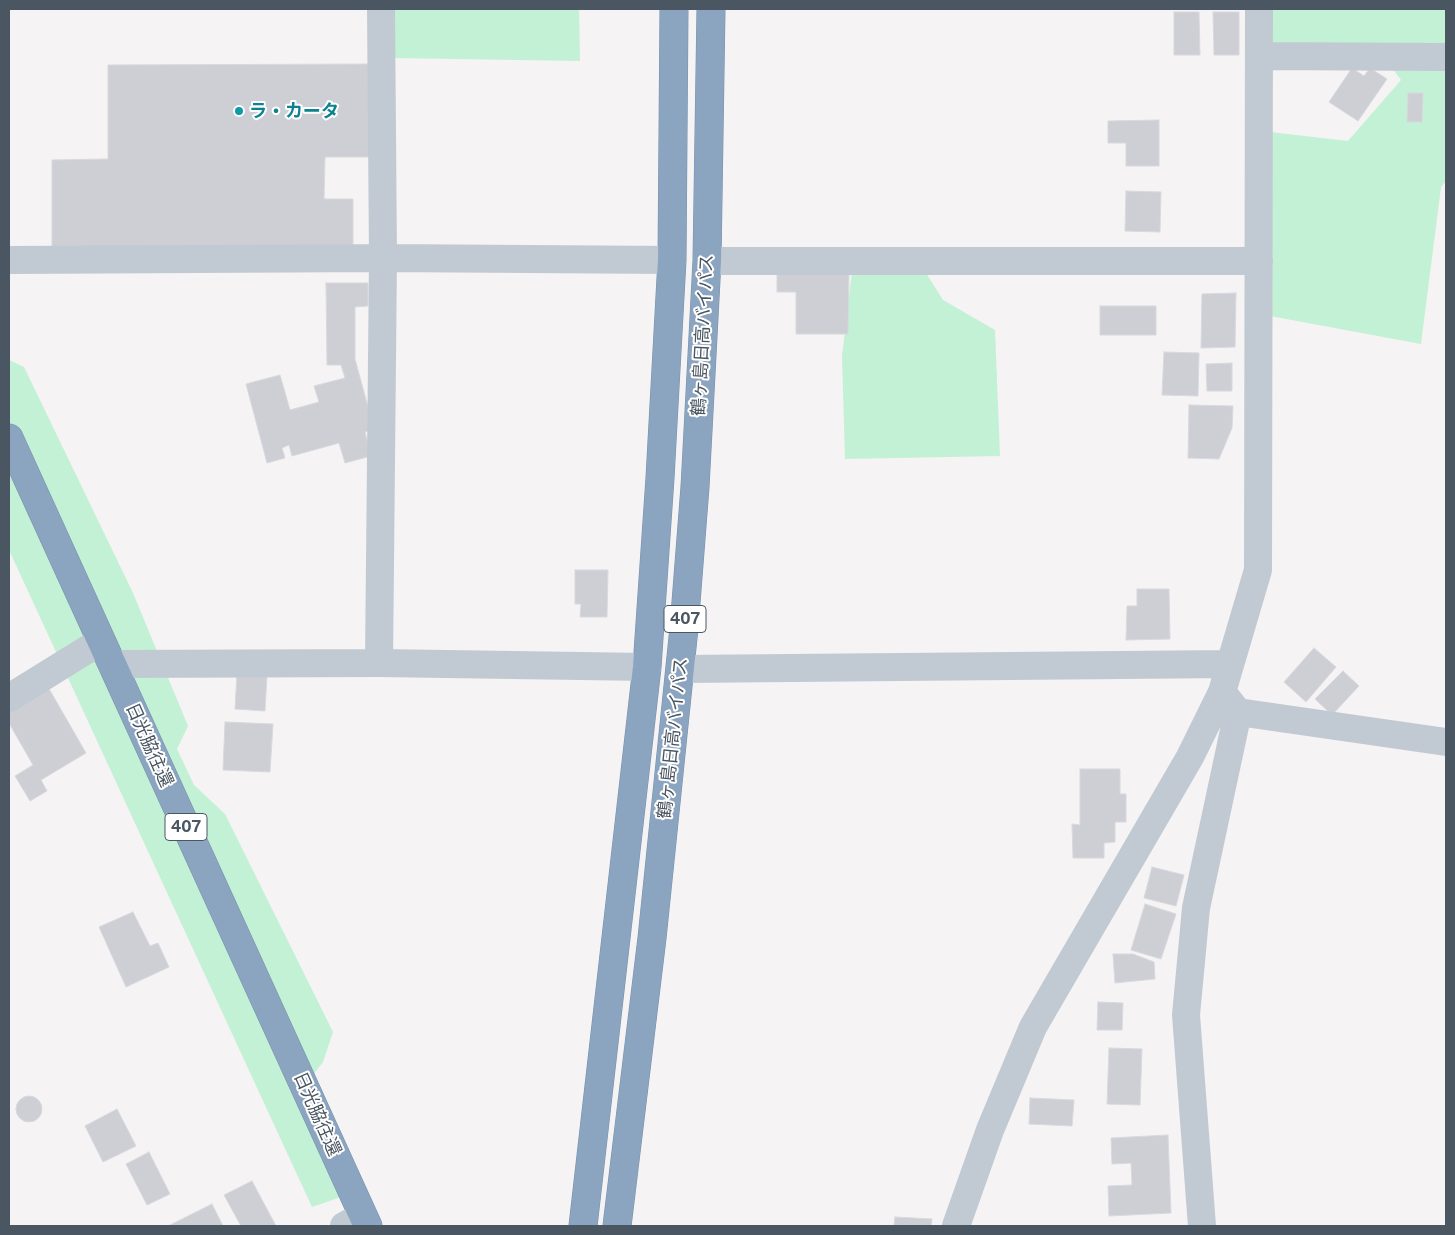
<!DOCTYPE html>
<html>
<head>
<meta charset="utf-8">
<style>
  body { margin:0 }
  #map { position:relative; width:1455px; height:1235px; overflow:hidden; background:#f5f3f3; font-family:"Public Sans",sans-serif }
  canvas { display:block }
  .frame { position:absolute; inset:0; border:10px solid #4a5661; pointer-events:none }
</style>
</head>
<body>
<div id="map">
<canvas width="1455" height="1235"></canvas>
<div class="frame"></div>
</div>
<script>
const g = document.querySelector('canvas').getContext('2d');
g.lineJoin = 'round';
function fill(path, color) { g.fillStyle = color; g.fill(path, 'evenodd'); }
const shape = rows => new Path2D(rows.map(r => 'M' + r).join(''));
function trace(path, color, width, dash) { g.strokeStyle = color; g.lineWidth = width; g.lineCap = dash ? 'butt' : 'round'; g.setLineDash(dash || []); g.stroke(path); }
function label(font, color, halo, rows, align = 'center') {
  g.font = font + ' "Public Sans","Noto Sans JP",sans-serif'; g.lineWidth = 4; g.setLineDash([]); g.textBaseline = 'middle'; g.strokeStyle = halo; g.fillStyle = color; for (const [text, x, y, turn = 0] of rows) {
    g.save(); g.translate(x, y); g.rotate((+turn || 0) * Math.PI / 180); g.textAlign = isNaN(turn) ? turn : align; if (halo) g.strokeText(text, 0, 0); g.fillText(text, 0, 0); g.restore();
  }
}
fill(shape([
  [391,9,579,9,580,61,391,58],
  [1273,9,1446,9,1446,181,1441,187,1421,344,1270,316,1270,132,1348,141,1401,80,1376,46,1273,44],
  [852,271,926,273,943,300,995,330,1000,456,845,459,842,356],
  [9,360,24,367,133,593,188,726,177,749,194,785,225,814,333,1032,323,1062,297,1096,341,1197,312,1207,9,550]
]), '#c3f1d5');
const building = shape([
  [1174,12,1199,12,1200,55,1174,55,1174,12],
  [1213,12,1239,12,1239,55,1214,55,1213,12],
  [370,64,370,157,325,157,324,199,353,199,353,246,52,247,52,160,108,159,108,65,370,64],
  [1352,68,1364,76,1370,68,1387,79,1358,121,1329,102,1352,68],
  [1408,93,1423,93,1422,122,1407,122,1408,93],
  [1159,120,1159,166,1126,166,1126,143,1108,143,1108,121,1159,120],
  [1126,191,1161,192,1160,232,1125,231,1126,191],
  [777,271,849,272,848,334,796,334,796,292,777,292,777,271],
  [326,283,368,283,368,306,355,307,355,359,374,429,365,432,371,456,345,463,339,443,292,456,289,445,282,448,285,458,267,463,246,384,280,375,290,410,319,402,314,386,345,378,341,365,327,365,326,283],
  [1236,293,1235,347,1201,348,1202,294,1236,293],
  [1100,306,1156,306,1156,335,1100,335,1100,306],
  [1164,352,1199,353,1198,396,1162,395,1164,352],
  [1232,363,1232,391,1207,391,1206,364,1232,363],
  [1189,405,1233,406,1232,428,1219,459,1188,458,1189,405],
  [575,570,608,570,607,617,580,617,581,604,575,604,575,570],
  [1137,589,1169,589,1170,639,1126,640,1127,606,1137,606,1137,589],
  [1314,648,1336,667,1306,702,1284,682,1314,648],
  [1343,671,1359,686,1332,715,1315,699,1343,671],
  [237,673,267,675,265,711,235,709,237,673],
  [48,687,86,753,41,780,47,791,30,801,15,776,33,765,9,723,9,710,48,687],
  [225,722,273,724,270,772,223,770,225,722],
  [1080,769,1120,769,1120,794,1126,794,1126,822,1115,822,1115,842,1104,843,1104,858,1073,858,1072,824,1080,825,1080,769],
  [1152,867,1184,875,1176,906,1144,898,1152,867],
  [1145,904,1176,914,1161,959,1131,950,1145,904],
  [133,912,150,946,158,943,169,967,126,987,99,927,133,912],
  [1113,954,1133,954,1154,962,1155,979,1115,983,1113,954],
  [1098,1002,1123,1003,1122,1030,1097,1030,1098,1002],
  [1109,1048,1142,1049,1140,1105,1107,1104,1109,1048],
  '16 1109a13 13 0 1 1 26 0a13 13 0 1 1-26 0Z',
  [1030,1098,1074,1100,1072,1126,1029,1124,1030,1098],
  [117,1109,136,1146,103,1162,85,1126,117,1109],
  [1168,1135,1171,1213,1109,1216,1108,1186,1132,1185,1131,1163,1112,1164,1111,1138,1168,1135],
  [149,1152,170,1194,147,1205,126,1164,149,1152],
  [252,1181,276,1226,241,1226,224,1195,252,1181],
  [212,1204,223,1226,168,1226,212,1204],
  [895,1217,932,1219,931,1226,894,1226,895,1217]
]);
fill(building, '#cdcfd5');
trace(building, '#d7d9de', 1);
const highway = shape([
  [9,438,368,1226],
  [583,1226,647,667,660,478,672,260,674,9],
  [617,1226,652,938,684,628,695,487,707,261,711,9]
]);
trace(highway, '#7690ad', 29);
trace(shape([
  [1259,56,1446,57],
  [9,260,383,258,672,260],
  [707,261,1259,261],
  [379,663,383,258,381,9],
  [112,664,379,663,647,667],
  [681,669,1230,664],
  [9,698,101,641],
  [1238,712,1446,742],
  [344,1226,363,1216],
  [956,1226,990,1130,1033,1027,1190,757,1222,692,1258,570,1259,9],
  [1202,1226,1186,1015,1196,908,1238,712,1222,692]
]), '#c1cad2', 28);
trace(highway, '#8ba5c1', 28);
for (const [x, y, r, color] of [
  [239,111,5,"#0f9aa8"]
]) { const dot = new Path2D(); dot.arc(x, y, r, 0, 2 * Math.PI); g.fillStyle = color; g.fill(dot); trace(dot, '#fff', 2); }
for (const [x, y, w] of [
  [685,619,42],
  [186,827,42]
]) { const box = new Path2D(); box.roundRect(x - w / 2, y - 13.5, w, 27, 4); g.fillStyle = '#fff'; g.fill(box); trace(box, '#4a5661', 1); }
label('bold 16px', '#4a5661', null, [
  ["407",685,619],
  ["407",186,827]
]);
label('bold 18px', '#0d838f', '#fff', [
  ["ラ・カータ",249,111]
], 'left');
label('18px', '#4a5661', '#fff', [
  ["鶴ヶ島日高バイパス",703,335,-87],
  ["鶴ヶ島日高バイパス",673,738,-84],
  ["日光脇往還",149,745,66],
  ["日光脇往還",317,1114,66]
]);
</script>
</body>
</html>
